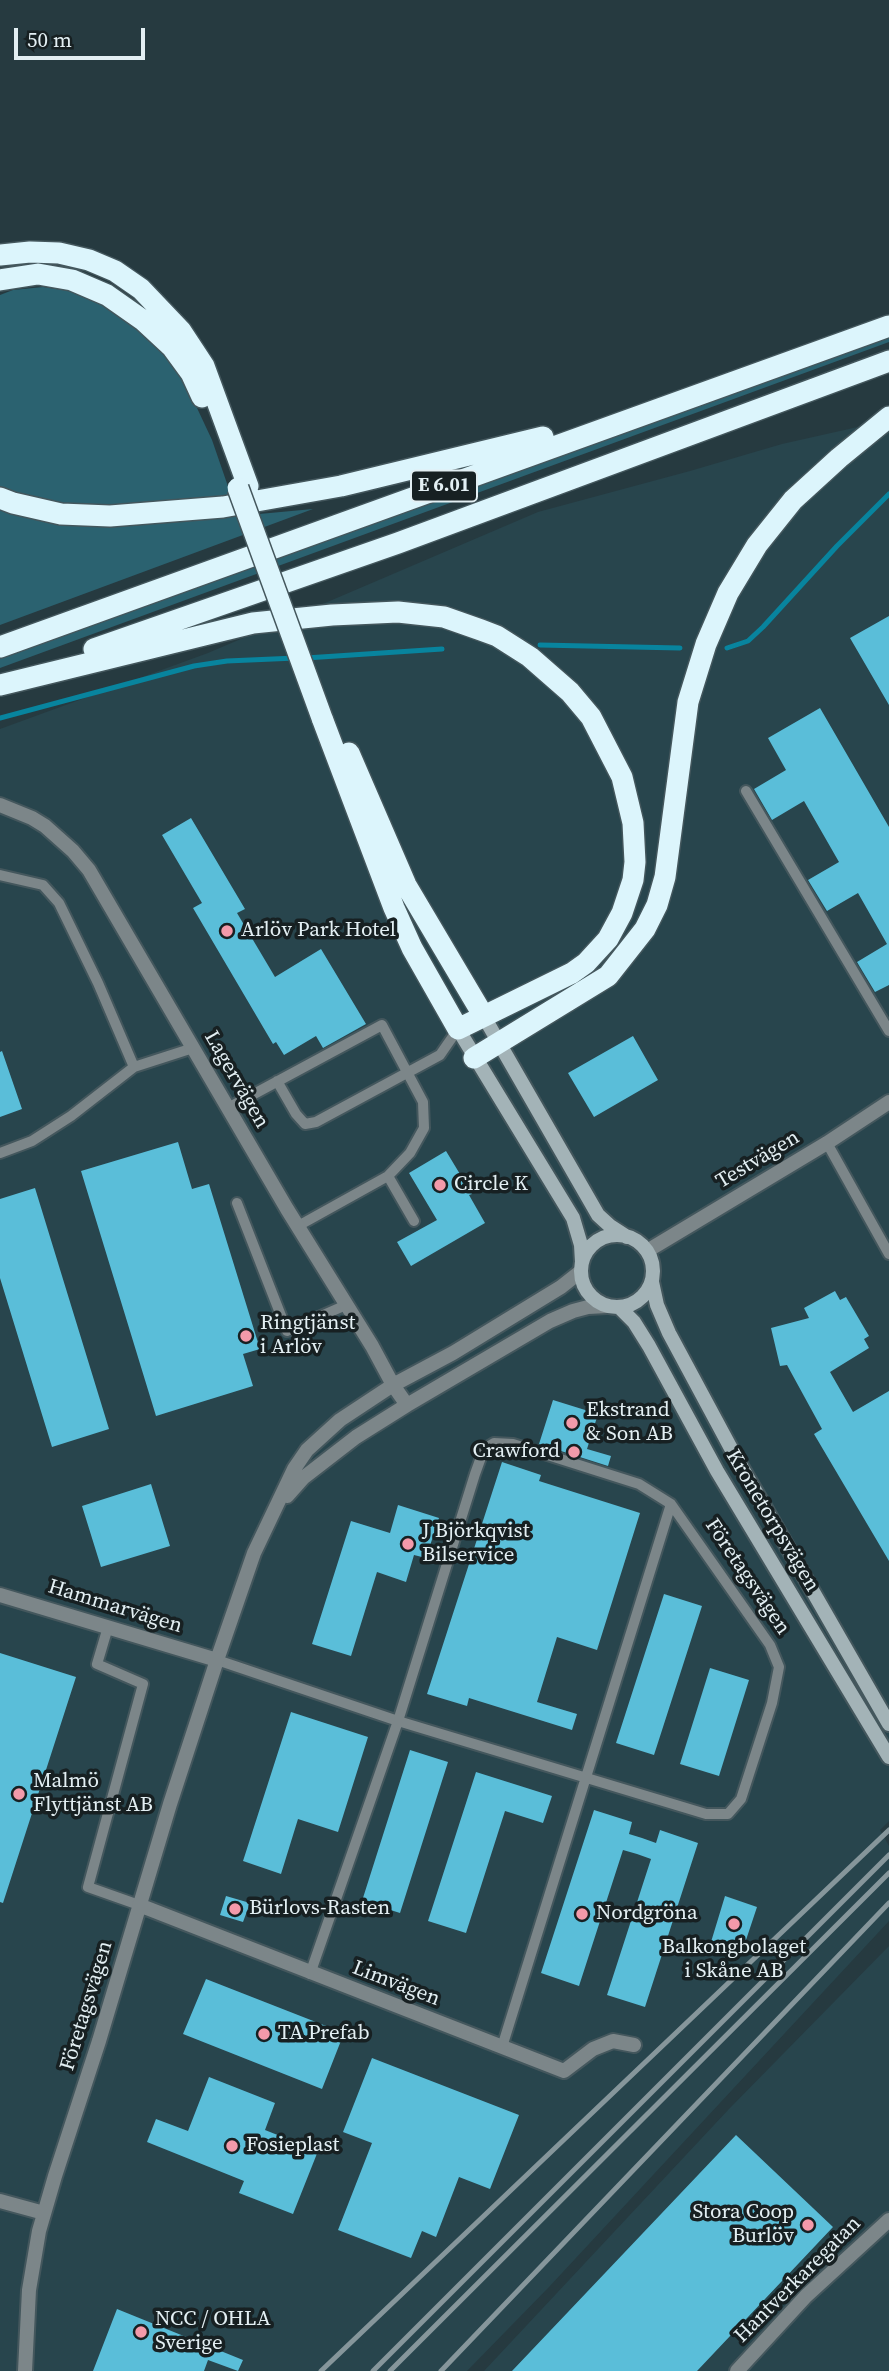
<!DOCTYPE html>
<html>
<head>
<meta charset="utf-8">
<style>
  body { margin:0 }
  #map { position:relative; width:889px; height:2371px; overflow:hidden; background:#263a40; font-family:"Source Serif 4",serif }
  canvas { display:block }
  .scale { position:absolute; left:14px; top:28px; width:131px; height:32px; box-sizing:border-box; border:4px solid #e3eff3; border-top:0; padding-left:9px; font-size:21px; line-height:24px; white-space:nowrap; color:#e3eff3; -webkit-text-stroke:5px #172022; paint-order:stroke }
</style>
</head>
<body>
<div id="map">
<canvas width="889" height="2371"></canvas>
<div class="scale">50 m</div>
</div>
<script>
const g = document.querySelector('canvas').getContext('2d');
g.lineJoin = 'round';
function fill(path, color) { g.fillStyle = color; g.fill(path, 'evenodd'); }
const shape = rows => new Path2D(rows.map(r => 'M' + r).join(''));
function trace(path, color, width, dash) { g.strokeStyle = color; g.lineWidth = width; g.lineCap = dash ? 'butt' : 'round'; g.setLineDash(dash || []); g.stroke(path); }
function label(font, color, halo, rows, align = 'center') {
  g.font = font + ' "Source Serif 4",serif'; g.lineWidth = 7; g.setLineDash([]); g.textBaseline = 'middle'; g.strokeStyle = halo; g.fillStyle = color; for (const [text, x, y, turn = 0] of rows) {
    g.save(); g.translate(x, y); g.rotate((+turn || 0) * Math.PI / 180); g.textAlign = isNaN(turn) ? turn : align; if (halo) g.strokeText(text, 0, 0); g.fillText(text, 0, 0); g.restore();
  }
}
fill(shape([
  [889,420,889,1821,880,1830,889,1846,889,1921,549,2287,467,2371,0,2371,0,729,208,653,538,512,690,471,782,444],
  [889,1946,889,2371,484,2371,729,2109]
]), '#28454d');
fill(shape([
  [43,287,76,292,106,305,139,328,167,355,190,393,212,440,232,498,152,505,92,506,52,502,14,493,0,486,0,295,13,290],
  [889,329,889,342,0,668,0,656],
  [0,509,50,523,130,526,313,509,0,625]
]), '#2b6270');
trace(shape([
  [540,645,680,648],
  [727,648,748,641,763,627,837,546,889,494],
  [306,658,442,649],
  [0,718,194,666,227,661,296,658]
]), '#08849e', 5);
fill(shape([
  [889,616,889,705,850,638],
  [820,708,889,827,889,985,875,992,857,962,887,944,858,893,827,911,808,880,839,862,804,801,772,820,754,789,786,770,768,738],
  [191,818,245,909,237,913,275,977,321,949,366,1024,323,1048,316,1036,284,1055,276,1042,273,1044,193,908,202,903,162,835],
  [633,1036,658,1080,594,1117,568,1073],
  [2,1051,22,1109,0,1117,0,1052],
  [178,1142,192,1189,209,1184,260,1349,243,1354,253,1386,156,1416,81,1171],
  [446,1151,472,1194,469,1195,485,1223,411,1266,397,1242,437,1220,409,1173],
  [35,1188,109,1429,52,1447,0,1278,0,1199],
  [835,1291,840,1300,846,1297,869,1336,864,1339,869,1348,830,1372,853,1412,889,1391,889,1561,814,1434,822,1429,787,1365,780,1366,771,1328,809,1318,804,1308],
  [553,1400,598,1414,587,1449,611,1456,608,1466,539,1444],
  [502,1462,541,1475,539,1481,640,1513,597,1650,557,1637,537,1702,577,1714,572,1730,469,1698,467,1706,427,1694],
  [151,1484,170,1546,101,1567,82,1506],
  [398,1505,439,1518,426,1558,414,1555,406,1582,377,1572,351,1656,312,1644,351,1521,390,1533],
  [664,1594,702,1606,654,1755,616,1743],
  [0,1653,76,1677,3,1903,0,1902],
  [710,1668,749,1680,719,1776,680,1764],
  [291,1712,368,1737,338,1832,298,1819,281,1874,243,1861],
  [410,1750,448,1762,400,1913,362,1901],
  [476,1772,552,1796,543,1823,505,1811,466,1933,428,1921],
  [594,1810,632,1822,629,1834,642,1838,656,1843,660,1830,698,1843,645,2007,607,1995,651,1859,637,1854,623,1850,579,1986,541,1973],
  [226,1896,250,1903,243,1922,220,1915],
  [725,1896,757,1907,742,1952,711,1942],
  [206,1979,344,2033,322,2089,183,2034],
  [372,2058,519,2115,490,2189,459,2177,436,2237,422,2231,411,2258,338,2230,372,2143,343,2132],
  [209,2077,275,2103,265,2130,318,2151,293,2214,239,2193,244,2181,147,2142,156,2119,188,2131],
  [736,2135,833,2227,697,2371,512,2371],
  [117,2309,243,2360,238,2371,208,2360,204,2371,93,2371]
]), '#5abed9');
const service = shape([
  [746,791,889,1031],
  [0,875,43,885,59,903,98,983,134,1067],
  [277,1081,296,1114,305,1124,316,1122,440,1055,458,1029],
  [228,1108,382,1025,423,1102,424,1128,410,1153,388,1176,298,1226],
  [827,1143,889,1254],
  [0,1153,32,1141,71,1116,134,1067,193,1048],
  [388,1176,414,1221],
  [237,1203,287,1331,346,1305],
  [108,1627,97,1664,143,1684,88,1887,139,1905],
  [217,1660,398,1721,706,1814,728,1814,741,1799,772,1703,779,1667,770,1645,671,1504,639,1484,513,1444,494,1443,484,1449,475,1474,398,1721,310,1974],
  [502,2047,671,1504]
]);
const minor = shape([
  [0,805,32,818,45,826,73,851,89,870,287,1209,372,1346,393,1385,407,1405],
  [647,1251,827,1143,889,1102],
  [287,1496,303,1478,356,1437,407,1405,550,1321,573,1311,588,1307,607,1306],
  [0,1595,217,1660],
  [139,1905,564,2071,593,2049,613,2041,634,2045],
  [0,2201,44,2213],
  [25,2371,29,2290,39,2231,55,2176,99,2041,170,1804,217,1660,254,1553,294,1469,307,1450,340,1420,393,1385,453,1353,561,1287,580,1272],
  [737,2371,806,2296,889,2220]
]);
const secondary = shape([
  [483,1015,598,1215,610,1226,627,1237],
  [458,1029,573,1218,581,1245,582,1262],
  '581 1271a36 36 0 1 1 72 0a36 36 0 1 1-72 0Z',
  [652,1282,657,1305,669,1333,734,1454,889,1724],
  [620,1308,634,1322,649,1346,717,1471,889,1757]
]);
const motorway = shape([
  [0,255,30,252,59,253,89,260,115,271,141,289,181,331,204,366,248,486],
  [0,280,38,274,72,280,107,295,144,321,172,347,191,373,202,397],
  [0,498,13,503,61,514,110,516,223,507,341,486,543,437],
  [0,647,889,326],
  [94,649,398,543,889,361],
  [0,685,253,623,332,615,398,612,444,617,481,630,497,636,530,657,570,692,591,717,622,777,633,823,635,862,633,880,622,913,608,939,586,963,572,973,458,1029,412,948,394,908,322,718],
  [349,753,406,885,483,1015],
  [474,1058,608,976,645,929,657,905,665,877,688,702,706,644,728,593,757,545,793,500,839,458,889,417]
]);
trace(service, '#44575d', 14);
trace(minor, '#44575d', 18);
trace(secondary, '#44575d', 18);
trace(motorway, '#44575d', 24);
trace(service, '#7c8689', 10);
trace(minor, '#7c8689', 14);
trace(secondary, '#a3b3b7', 14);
trace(motorway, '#dcf5fc', 21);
trace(shape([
  [321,2371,889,1830],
  [373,2371,889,1855],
  [390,2371,889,1873],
  [441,2371,889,1903]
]), '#86969b', 5);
const motorwayBridge = shape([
  [238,488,322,718]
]);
trace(motorwayBridge, '#44575d', 24, []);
trace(motorwayBridge, '#dcf5fc', 21);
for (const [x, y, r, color] of [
  [227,931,7,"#f39aaa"],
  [440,1185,7,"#f39aaa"],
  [246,1336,7,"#f39aaa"],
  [572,1423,7,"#f39aaa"],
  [574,1452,7,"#f39aaa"],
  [408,1544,7,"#f39aaa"],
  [19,1794,7,"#f39aaa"],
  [235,1909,7,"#f39aaa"],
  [582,1914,7,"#f39aaa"],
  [734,1924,7,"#f39aaa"],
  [264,2034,7,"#f39aaa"],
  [232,2146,7,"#f39aaa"],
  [808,2225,7,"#f39aaa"],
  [141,2332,7,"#f39aaa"]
]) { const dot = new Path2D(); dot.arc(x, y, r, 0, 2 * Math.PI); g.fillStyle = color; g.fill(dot); trace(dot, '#172022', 2.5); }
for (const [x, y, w] of [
  [444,486,66]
]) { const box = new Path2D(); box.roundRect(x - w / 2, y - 15.5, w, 31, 5); g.fillStyle = '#172022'; g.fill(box); trace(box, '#e3eff3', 2); }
label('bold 19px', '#e3eff3', null, [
  ["E 6.01",444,486]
]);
label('21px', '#e3eff3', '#172022', [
  ["Arlöv Park Hotel",241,931],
  ["Circle K",454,1185],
  ["Ringtjänst",260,1324],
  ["i Arlöv",260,1348],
  ["Ekstrand",586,1411],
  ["& Son AB",586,1435],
  ["Crawford",560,1452,"right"],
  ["J Björkqvist",422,1532],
  ["Bilservice",422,1556],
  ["Malmö",33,1782],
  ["Flyttjänst AB",33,1806],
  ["Bürlovs-Rasten",249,1909],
  ["Nordgröna",596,1914],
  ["Balkongbolaget",734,1948,"center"],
  ["i Skåne AB",734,1972,"center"],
  ["TA Prefab",278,2034],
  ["Fosieplast",246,2146],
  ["Stora Coop",794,2213,"right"],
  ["Burlöv",794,2237,"right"],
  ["NCC / OHLA",155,2320],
  ["Sverige",155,2344]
], 'left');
label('21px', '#e3eff3', '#172022', [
  ["Lagervägen",236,1080,60],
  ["Testvägen",758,1160,-31],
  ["Kronetorpsvägen",772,1521,59],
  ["Företagsvägen",747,1577,56],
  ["Hammarvägen",115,1607,17],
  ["Limvägen",396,1984,21],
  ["Företagsvägen",87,2006,-73],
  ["Hantverkaregatan",798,2280,-45]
]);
</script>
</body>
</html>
